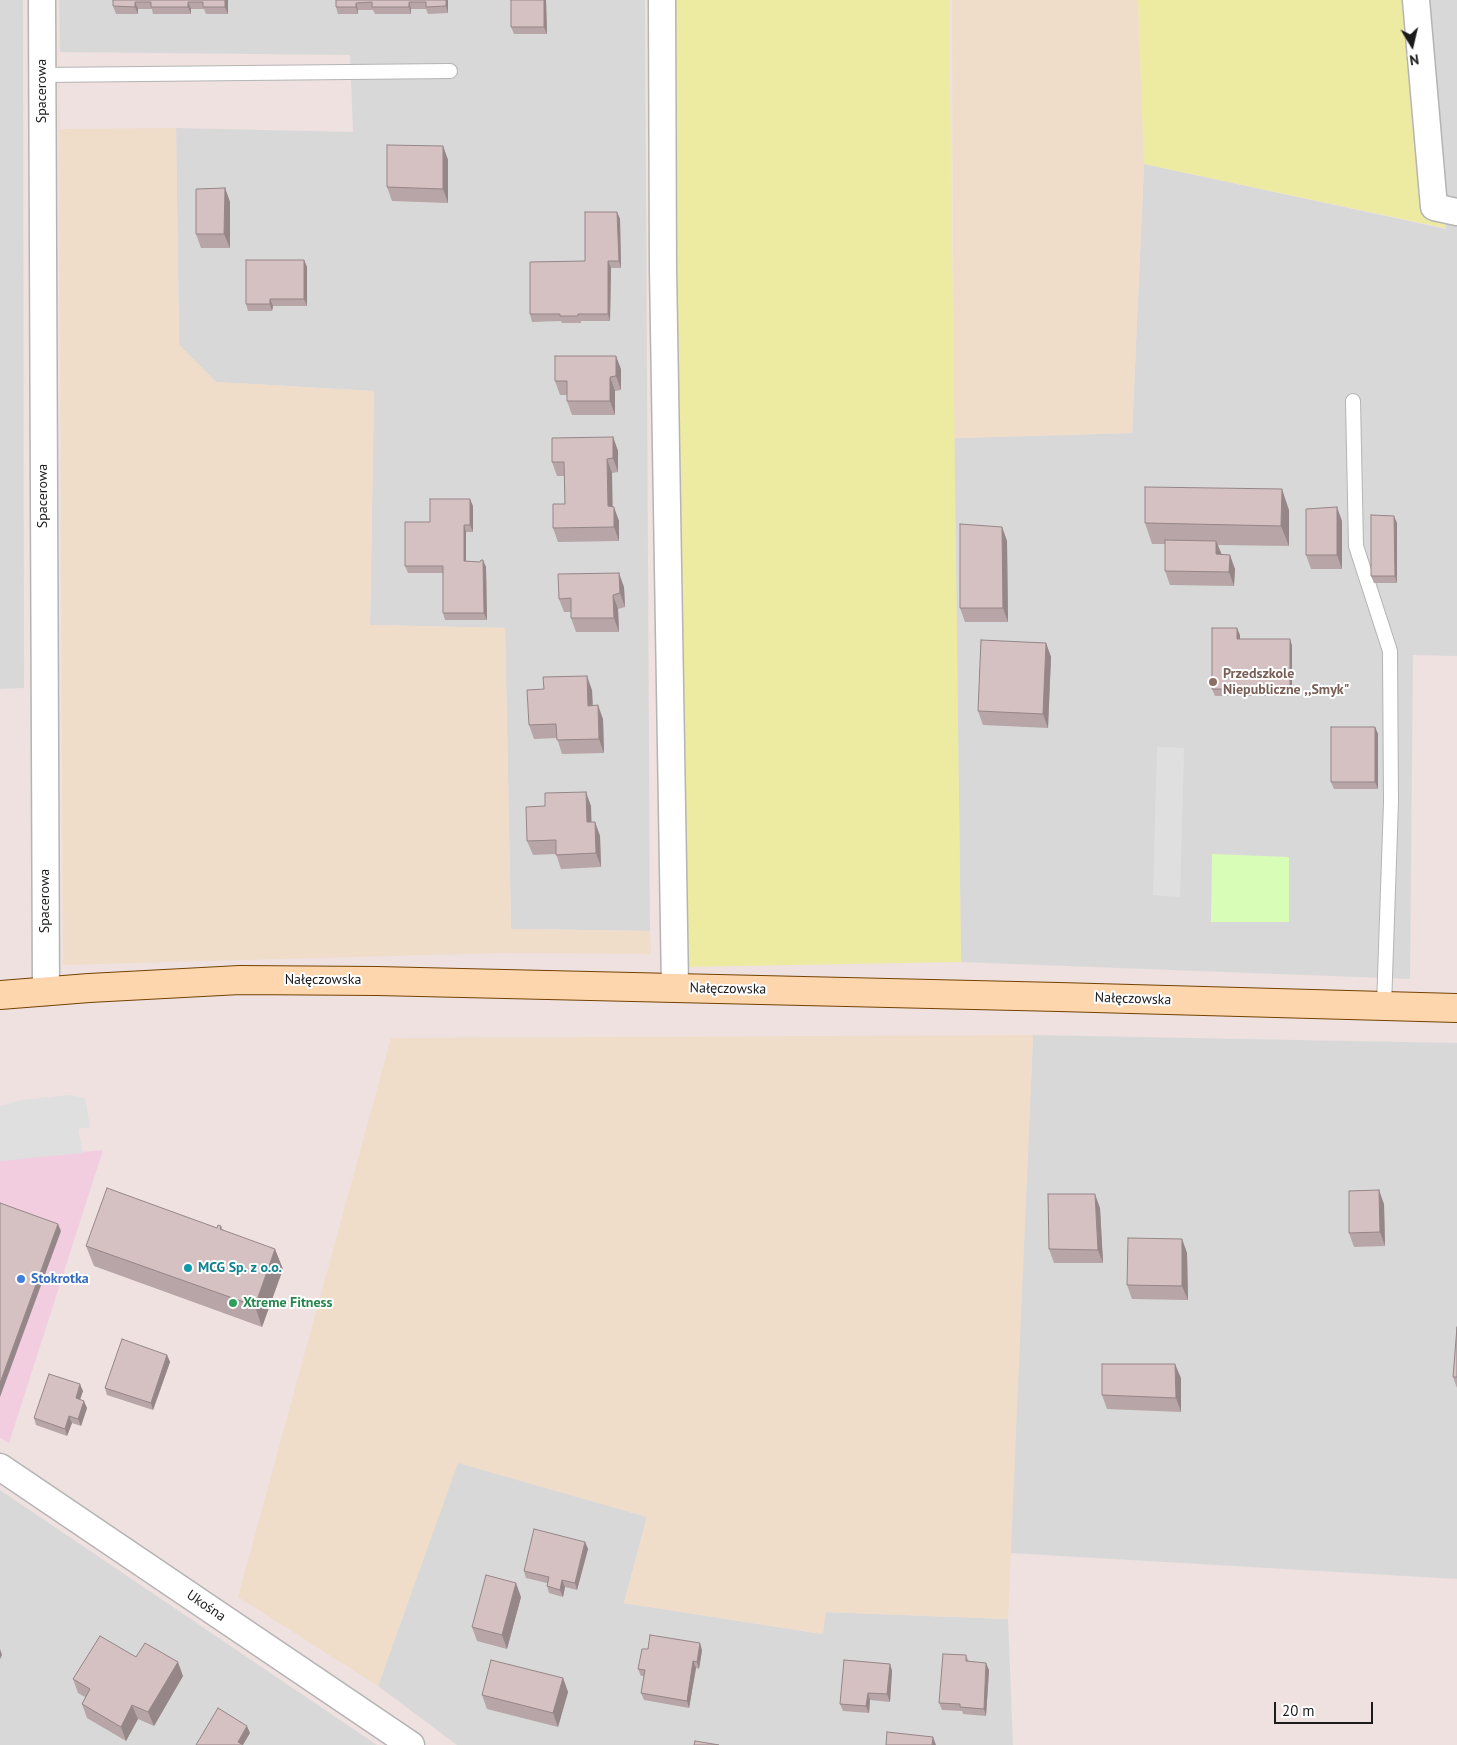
<!DOCTYPE html>
<html>
<head>
<meta charset="utf-8">
<style>
  body { margin:0 }
  #map { position:relative; width:1457px; height:1745px; overflow:hidden; background:#eee1e0; font-family:"PT Sans",sans-serif }
  canvas { display:block }
  .north { position:absolute; left:1387px; top:20px; width:50px; height:50px; -webkit-text-stroke:4px #fff; paint-order:stroke; rotate:171deg; font-size:14px; font-weight:700; line-height:20px; text-align:center; color:#1b1b1b }
  .north::after { content:''; display:block; margin:auto; width:18px; height:22px; background:#1b1b1b; clip-path:polygon(50% 0,100% 100%,50% 72%,0 100%) }
  .scale { position:absolute; left:1274px; top:1702px; width:99px; height:22px; box-sizing:border-box; border:2px solid #1b1b1b; border-top:0; padding-left:6px; font-size:15px; line-height:18px; white-space:nowrap; color:#1b1b1b; -webkit-text-stroke:4px #fff; paint-order:stroke }
</style>
</head>
<body>
<div id="map">
<canvas width="1457" height="1745"></canvas>
<div class="north">N</div>
<div class="scale">20 m</div>
</div>
<script>
const g = document.querySelector('canvas').getContext('2d');
g.lineJoin = 'round';
function fill(path, color) { g.fillStyle = color; g.fill(path, 'evenodd'); }
const shape = rows => new Path2D(rows.map(r => 'M' + r).join(''));
function trace(path, color, width, dash) { g.strokeStyle = color; g.lineWidth = width; g.lineCap = dash ? 'butt' : 'round'; g.setLineDash(dash || []); g.stroke(path); }
function label(font, color, halo, rows, align = 'center') {
  g.font = font + ' "PT Sans",sans-serif'; g.lineWidth = 4; g.setLineDash([]); g.textBaseline = 'middle'; g.strokeStyle = halo; g.fillStyle = color; for (const [text, x, y, turn = 0] of rows) {
    g.save(); g.translate(x, y); g.rotate((+turn || 0) * Math.PI / 180); g.textAlign = isNaN(turn) ? turn : align; if (halo) g.strokeText(text, 0, 0); g.fillText(text, 0, 0); g.restore();
  }
}
fill(shape([
  [0,0,23,0,24,688,0,689],
  [59,0,645,0,650,931,511,929,505,628,370,625,374,391,216,382,179,345,176,128,353,132,350,55,60,52],
  [1426,0,1457,0,1457,656,1413,655,1410,979,961,962,954,438,1132,433,1144,164,1446,229],
  [1033,1035,1457,1043,1457,1579,1010,1553],
  [457,1462,647,1517,624,1603,822,1634,825,1612,1008,1619,1013,1745,457,1745,378,1686],
  [0,1490,377,1745,0,1745]
]), '#d9d8d9');
fill(shape([
  [103,1150,9,1443,0,1438,0,1160]
]), '#f1cddf');
fill(shape([
  [58,0,60,129,176,128,179,345,216,382,374,391,370,625,505,628,511,929,650,931,651,954,503,953,63,965],
  [952,0,1138,0,1144,164,1132,433,954,438],
  [1033,1035,1008,1619,826,1612,823,1634,624,1603,647,1517,458,1463,378,1686,238,1597,391,1038]
]), '#efddc9');
fill(shape([
  [662,0,949,0,961,962,680,967],
  [1138,0,1425,0,1445,228,1144,164]
]), '#edeaa1');
fill(shape([
  [1212,854,1289,857,1289,922,1211,922]
]), '#d8fdb7');
fill(shape([
  [1157,747,1184,748,1180,897,1153,895],
  [69,1095,85,1098,90,1127,78,1129,83,1153,0,1161,0,1106,21,1100]
]), '#dfdfdf');
const lane = shape([
  [42,75,450,71],
  [1353,401,1356,546,1390,651,1391,802,1384,1006]
]);
const street = shape([
  [42,0,46,992],
  [662,0,663,268,675,987],
  [1416,0,1434,207,1457,212],
  [0,1467,411,1745]
]);
const secondary = shape([
  [0,995,89,988,240,980,377,981,1059,997,1457,1008]
]);
trace(lane, '#b4b4b4', 16);
trace(street, '#b4b4b4', 29);
trace(secondary, '#744200', 30);
trace(lane, '#fff', 14);
trace(street, '#fff', 26);
trace(secondary, '#fed6ae', 28);
fill(shape([
  [113,0,228,0,228,14,206,14,204,9,191,9,191,14,153,14,152,9,138,9,138,14,116,14,113,6],
  [336,0,448,0,448,13,428,14,426,9,411,9,411,14,375,14,373,10,358,10,358,14,338,14,336,7],
  [546,0,547,34,514,34,511,27],
  [443,146,448,160,448,203,392,201,387,187],
  [225,188,230,202,230,248,201,248,196,234],
  [617,212,620,219,621,268,611,268,610,321,581,321,581,323,562,323,561,321,532,322,530,314,585,261],
  [304,260,307,267,307,306,273,306,272,311,248,311,246,304],
  [621,369,621,390,615,391,615,415,572,415,567,401,567,395,560,395,555,381],
  [613,437,618,451,618,472,612,473,612,507,619,521,619,541,558,542,553,528,565,504,564,476,557,476,552,462],
  [473,506,473,532,466,532,466,561,486,567,487,620,445,620,443,613,443,573,408,573,405,566,430,522],
  [1289,510,1289,546,1218,545,1221,554,1235,569,1234,586,1170,585,1165,571,1165,544,1152,544,1145,523],
  [1342,521,1342,569,1311,569,1306,555],
  [1397,523,1397,583,1374,583,1371,576],
  [1002,527,1007,541,1008,622,965,622,960,608],
  [624,587,625,607,618,609,619,632,576,632,571,618,571,612,564,612,559,599],
  [1240,635,1240,639,1290,639,1292,646,1292,696,1215,696,1212,689],
  [1046,643,1051,657,1048,728,983,725,978,711],
  [592,690,593,705,603,719,604,753,562,754,557,738,534,739,529,725],
  [1375,727,1378,734,1378,789,1334,789,1331,782],
  [591,806,591,822,595,822,600,836,601,867,561,869,556,854,533,855,527,841],
  [1384,1204,1385,1246,1354,1247,1349,1233],
  [1100,1208,1103,1263,1054,1263,1049,1249],
  [221,1226,223,1230,283,1269,262,1327,94,1266,86,1246,217,1228],
  [1182,1239,1187,1253,1188,1300,1132,1299,1127,1285],
  [1457,1327,1457,1388,1453,1377],
  [167,1355,170,1362,153,1410,107,1395,105,1388],
  [1181,1378,1181,1412,1107,1409,1102,1395],
  [83,1391,80,1400,87,1408,81,1426,72,1423,67,1436,36,1425,34,1418],
  [585,1542,588,1549,577,1590,565,1587,563,1597,549,1593,547,1586,547,1583,526,1578,524,1571],
  [521,1597,507,1649,477,1641,472,1627],
  [648,1649,702,1650,699,1669,696,1668,689,1708,644,1700,641,1693,644,1676,641,1676,638,1669],
  [966,1655,969,1662,989,1670,986,1716,963,1714,962,1711,942,1710,939,1703],
  [136,1657,183,1676,154,1726,138,1719,126,1741,87,1718,82,1704,85,1697,78,1693,73,1679],
  [890,1664,892,1671,890,1702,870,1700,869,1713,843,1711,840,1704],
  [563,1678,568,1692,558,1727,487,1709,482,1695]
]), '#b7a5a7');
fill(shape([
  [225,0,228,0,228,14,225,7],
  [446,0,448,0,448,13,446,6],
  [544,0,546,0,547,34,544,27],
  [135,2,138,9,138,14,135,7],
  [188,2,191,9,191,14,188,7],
  [409,2,411,9,411,14,409,7],
  [356,3,358,10,358,14,356,7],
  [443,146,448,160,448,203,443,189],
  [225,188,230,202,230,248,224,234],
  [617,212,620,219,621,268,619,261],
  [304,260,307,267,307,306,304,299],
  [608,261,611,268,610,321,608,314],
  [270,299,273,306,272,311,270,304],
  [616,356,621,369,621,390,616,376],
  [610,377,615,391,615,415,610,401],
  [613,437,618,451,618,472,613,458],
  [607,459,612,473,613,520,608,506],
  [1282,489,1289,510,1289,546,1281,526],
  [470,499,473,506,473,532,470,525],
  [614,507,619,521,619,541,614,527],
  [1337,507,1342,521,1342,569,1337,555],
  [1394,516,1397,523,1397,583,1395,576],
  [464,525,466,532,466,568,464,561],
  [1002,527,1007,541,1008,622,1003,608],
  [1216,541,1222,555,1216,554],
  [1230,555,1235,569,1234,586,1229,572],
  [483,560,486,567,487,620,484,613],
  [619,573,624,587,625,607,620,593],
  [613,595,618,609,619,632,614,618],
  [1237,628,1240,635,1240,647,1237,639],
  [1290,639,1292,646,1292,696,1290,689],
  [1046,643,1051,657,1048,728,1043,714],
  [587,676,592,690,593,720,588,706],
  [598,705,603,719,604,753,599,739],
  [1375,727,1378,734,1378,789,1375,782],
  [586,792,591,806,592,836,587,822],
  [595,822,600,836,601,867,596,853],
  [1379,1190,1384,1204,1385,1246,1380,1232],
  [1095,1194,1100,1208,1103,1263,1098,1250],
  [58,1224,61,1231,0,1397,0,1383],
  [1182,1239,1187,1253,1188,1300,1182,1286],
  [275,1249,283,1269,262,1327,255,1306],
  [167,1355,170,1362,153,1410,151,1403],
  [1175,1364,1181,1378,1181,1412,1176,1398],
  [80,1384,83,1391,78,1405,76,1398],
  [84,1401,87,1408,81,1426,78,1419],
  [69,1416,72,1423,67,1436,65,1429],
  [585,1542,588,1549,577,1590,575,1583],
  [562,1580,565,1587,563,1597,560,1590],
  [516,1583,521,1597,507,1649,502,1635],
  [700,1643,702,1650,699,1669,697,1662],
  [0,1649,2,1655,0,1659],
  [693,1661,696,1668,689,1708,687,1701],
  [178,1662,183,1676,154,1726,148,1712],
  [986,1663,989,1670,986,1716,984,1709],
  [890,1664,892,1671,890,1702,887,1694],
  [563,1678,568,1692,558,1727,553,1713],
  [868,1693,870,1700,869,1713,866,1706],
  [132,1705,138,1719,126,1741,121,1727],
  [247,1726,250,1733,243,1745,238,1742],
  [933,1737,936,1745,932,1745]
]), '#958688');
const building = shape([
  [113,0,225,0,225,7,203,7,203,2,188,2,188,7,151,7,151,2,135,2,135,7,113,6,113,0],
  [336,0,446,0,446,6,426,7,426,2,409,2,409,7,372,7,372,2,356,3,356,7,336,7,336,0],
  [511,0,544,0,544,27,511,27,511,0],
  [387,145,443,146,443,189,387,187,387,145],
  [225,188,224,234,196,234,196,189,225,188],
  [585,212,617,212,619,261,608,261,608,314,578,314,578,316,560,316,560,314,530,314,530,262,585,261,585,212],
  [246,260,304,260,304,299,270,299,270,304,246,304,246,260],
  [555,356,616,356,616,376,610,377,610,401,567,401,567,381,555,381,555,356],
  [613,437,613,458,607,459,608,506,614,507,614,527,553,528,553,504,565,504,564,462,552,462,552,438,613,437],
  [1145,487,1282,489,1281,526,1145,523,1145,487],
  [430,499,470,499,470,525,464,525,464,561,480,562,481,560,483,560,484,613,443,613,443,566,405,566,405,522,430,522,430,499],
  [1337,507,1337,555,1306,555,1306,509,1337,507],
  [1371,515,1394,516,1395,576,1371,576,1371,515],
  [960,524,1002,527,1003,608,960,608,960,524],
  [1165,540,1216,541,1216,554,1230,555,1229,572,1165,571,1165,540],
  [619,573,620,593,613,595,614,618,571,618,571,598,559,599,558,574,619,573],
  [1212,628,1237,628,1237,639,1290,639,1290,689,1212,689,1212,628],
  [981,640,1046,643,1043,714,978,711,981,640],
  [587,676,588,706,598,705,599,739,557,740,556,724,529,725,527,690,544,689,543,677,587,676],
  [1331,727,1375,727,1375,782,1331,782,1331,727],
  [586,792,587,822,595,822,596,853,556,855,556,840,527,841,526,807,545,806,545,793,586,792],
  [107,1188,217,1228,218,1225,221,1226,220,1229,275,1249,255,1306,86,1246,107,1188],
  [1379,1190,1380,1232,1349,1233,1349,1191,1379,1190],
  [1048,1194,1095,1194,1098,1250,1049,1249,1048,1194],
  [0,1203,58,1224,0,1383,0,1203],
  [1128,1238,1182,1239,1182,1286,1127,1285,1128,1238],
  [1457,1327,1457,1377,1453,1377,1457,1327],
  [122,1339,167,1355,151,1403,105,1388,122,1339],
  [1102,1364,1175,1364,1176,1398,1102,1395,1102,1364],
  [49,1374,80,1384,76,1398,84,1401,78,1419,69,1416,65,1429,34,1418,49,1374],
  [534,1529,585,1542,575,1583,562,1580,560,1590,547,1586,549,1577,524,1571,534,1529],
  [486,1575,516,1583,502,1635,472,1627,486,1575],
  [650,1635,700,1643,697,1662,693,1661,687,1701,641,1693,645,1670,638,1669,642,1649,648,1649,650,1635],
  [100,1636,136,1657,145,1643,178,1662,148,1712,132,1705,121,1727,82,1704,90,1689,73,1679,100,1636],
  [943,1654,966,1655,966,1661,986,1663,984,1709,960,1707,960,1704,939,1703,943,1654],
  [491,1660,563,1678,553,1713,482,1695,491,1660],
  [844,1660,890,1664,887,1694,868,1693,866,1706,840,1704,844,1660],
  [218,1708,247,1726,238,1742,243,1745,196,1745,218,1708],
  [887,1732,933,1737,932,1745,886,1745,887,1732],
  [695,1741,719,1745,694,1745,695,1741]
]);
fill(building, '#d5c0c2');
trace(building, '#958688', 1);
for (const [x, y, r, color] of [
  [1213,682,5,"#8d6e63"],
  [188,1268,5,"#0f9aa8"],
  [21,1279,5,"#3f7fe0"],
  [233,1303,5,"#2e9e5b"]
]) { const dot = new Path2D(); dot.arc(x, y, r, 0, 2 * Math.PI); g.fillStyle = color; g.fill(dot); trace(dot, '#fff', 2); }
label('14px', '#1b1b1b', '#fff', [
  ["Spacerowa",42,91,-90],
  ["Spacerowa",43,496,-90],
  ["Spacerowa",45,901,-90],
  ["Nałęczowska",323,980],
  ["Nałęczowska",728,989,1],
  ["Nałęczowska",1133,999,2],
  ["Ukośna",206,1606,34]
]);
label('bold 14px', '#785e54', '#fff', [
  ["Przedszkole",1223,674],
  ["Niepubliczne ,,Smyk\"",1223,690]
], 'left');
label('bold 14px', '#0d838f', '#fff', [
  ["MCG Sp. z o.o.",198,1268]
], 'left');
label('bold 14px', '#366cbe', '#fff', [
  ["Stokrotka",31,1279]
], 'left');
label('bold 14px', '#27864d', '#fff', [
  ["Xtreme Fitness",243,1303]
], 'left');
</script>
</body>
</html>
